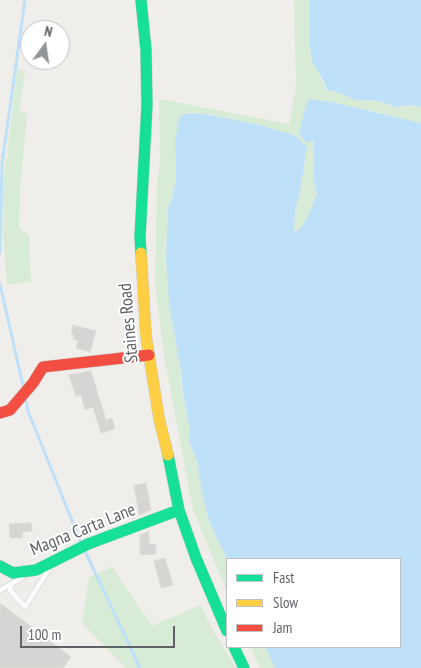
<!DOCTYPE html>
<html>
<head>
<meta charset="utf-8">
<style>
  body { margin:0 }
  #map { position:relative; width:421px; height:668px; overflow:hidden; background:#efeeea; font-family:"PT Sans Narrow",sans-serif }
  canvas { display:block }
  .legend { position:absolute; left:226px; top:558px; width:175px; height:90px; box-sizing:border-box; background:#fff; border:1px solid #bfc1c3; margin:0; padding:6px 9px; list-style:none; font-size:15px; color:#5f6368 }
  .legend li { display:flex; align-items:center; gap:10px; height:25px }
  .legend b { width:25px; border:1px solid #bfc1c3 }
  .north { position:absolute; left:20px; top:20px; width:50px; height:50px; box-sizing:border-box; background:#fff; border:1px solid #bfc1c3; border-radius:50%; rotate:14deg; font-size:14px; font-weight:700; line-height:20px; text-align:center; color:#5f6368 }
  .north::after { content:''; display:block; margin:auto; width:18px; height:22px; background:#919496; clip-path:polygon(50% 0,100% 100%,50% 72%,0 100%) }
  .scale { position:absolute; left:20px; top:626px; width:155px; height:22px; box-sizing:border-box; border:2px solid #5f6368; border-top:0; padding-left:6px; font-size:15px; line-height:18px; white-space:nowrap; color:#5f6368; -webkit-text-stroke:4px #fff; paint-order:stroke }
</style>
</head>
<body>
<div id="map">
<canvas width="421" height="668"></canvas>
<ul class="legend">
<li><b style="height:6px;background:#16e098"></b>Fast</li>
<li><b style="height:6px;background:#ffcf43"></b>Slow</li>
<li><b style="height:6px;background:#f24e42"></b>Jam</li>
</ul>
<div class="north">N</div>
<div class="scale">100 m</div>
</div>
<script>
const g = document.querySelector('canvas').getContext('2d');
g.lineJoin = 'round';
function fill(path, color) { g.fillStyle = color; g.fill(path, 'evenodd'); }
const shape = rows => new Path2D(rows.map(r => 'M' + r).join(''));
function trace(path, color, width, dash) { g.strokeStyle = color; g.lineWidth = width; g.lineCap = dash ? 'butt' : 'round'; g.setLineDash(dash || []); g.stroke(path); }
function label(font, color, halo, rows, align = 'center') {
  g.font = font + ' "PT Sans Narrow",sans-serif'; g.lineWidth = 4; g.setLineDash([]); g.textBaseline = 'middle'; g.strokeStyle = halo; g.fillStyle = color; for (const [text, x, y, turn = 0] of rows) {
    g.save(); g.translate(x, y); g.rotate((+turn || 0) * Math.PI / 180); g.textAlign = isNaN(turn) ? turn : align; if (halo) g.strokeText(text, 0, 0); g.fillText(text, 0, 0); g.restore();
  }
}
fill(shape([
  [294,0,310,0,310,46,312,61,327,91,334,91,356,100,378,101,395,107,412,105,421,107,421,123,332,102,310,100,299,134,308,144,308,141,311,140,314,141,314,181,317,194,308,216,300,229,296,231,294,231,295,211,300,192,307,147,296,136,210,115,190,113,183,114,175,141,176,179,172,199,168,210,166,258,183,393,190,429,189,441,198,464,199,476,205,505,210,523,227,559,227,592,193,510,164,356,155,282,157,188,160,160,159,99,289,124,296,89],
  [17,69,25,71,19,111,27,114,20,189,19,228,29,235,31,282,7,284,3,234,3,187,6,158,8,158,8,154,7,154],
  [112,567,152,626,201,605,212,629,236,668,126,668,82,623,89,577],
  [251,647,265,647,275,668,260,668]
]), '#d8ebd6');
fill(shape([
  [310,0,421,0,421,107,412,105,395,107,379,101,356,100,334,91,327,91,325,84,312,61,310,46],
  [310,99,332,102,421,123,421,668,275,668,265,647,400,647,400,559,227,559,210,523,205,505,199,476,198,464,189,441,190,429,183,393,181,372,169,301,166,258,168,209,172,199,176,179,175,141,179,119,183,114,190,113,210,115,260,125,296,136,307,147,300,192,295,211,294,230,296,231,300,229,308,216,317,194,314,181,314,141,309,141,308,144,299,134,306,105]
]), '#bfe0f9');
trace(shape([
  [0,253,2,164,25,0],
  [0,284,23,386],
  [26,400,28,411,81,543],
  [85,551,140,668]
]), '#bfe0f9', 3);
const building = shape([
  [73,325,96,331,90,352,76,348,78,340,73,339,74,335,71,334,73,325],
  [91,371,106,420,112,418,115,429,101,433,93,407,85,410,81,395,76,397,69,375,91,371],
  [146,483,151,510,139,515,134,485,146,483],
  [31,523,32,531,23,532,22,538,10,538,9,524,31,523],
  [149,531,149,544,156,544,156,554,140,555,140,535,149,531],
  [165,558,173,585,161,588,154,561,165,558],
  [0,603,71,657,63,668,0,668,0,603]
]);
fill(building, '#d6d5d3');
trace(building, '#deddd9', 1);
const lane = shape([
  [12,584,10,590,25,607,49,569],
  [0,590,22,578]
]);
const fast = shape([
  [141,253,140,237,147,105,146,50,141,0],
  [168,455,179,510,196,558,227,631],
  [0,566,13,573,36,570,88,544,179,510],
  [234,647,244,668]
]);
const slow = shape([
  [141,253,146,336,159,418,168,455]
]);
const jam = shape([
  [0,413,10,410,33,383,43,367,149,355]
]);
trace(lane, '#cbcccc', 6);
trace(fast, '#cacacb', 12);
trace(slow, '#cacacb', 12);
trace(jam, '#cacacb', 12);
trace(lane, '#fdfcfc', 5);
trace(fast, '#16e098', 11);
trace(slow, '#ffcf43', 11);
trace(jam, '#f24e42', 11);
label('18px', '#5f6368', '#fff', [
  ["Staines Road",129,323,-95],
  ["Magna Carta Lane",83,530,-22]
]);
</script>
</body>
</html>
